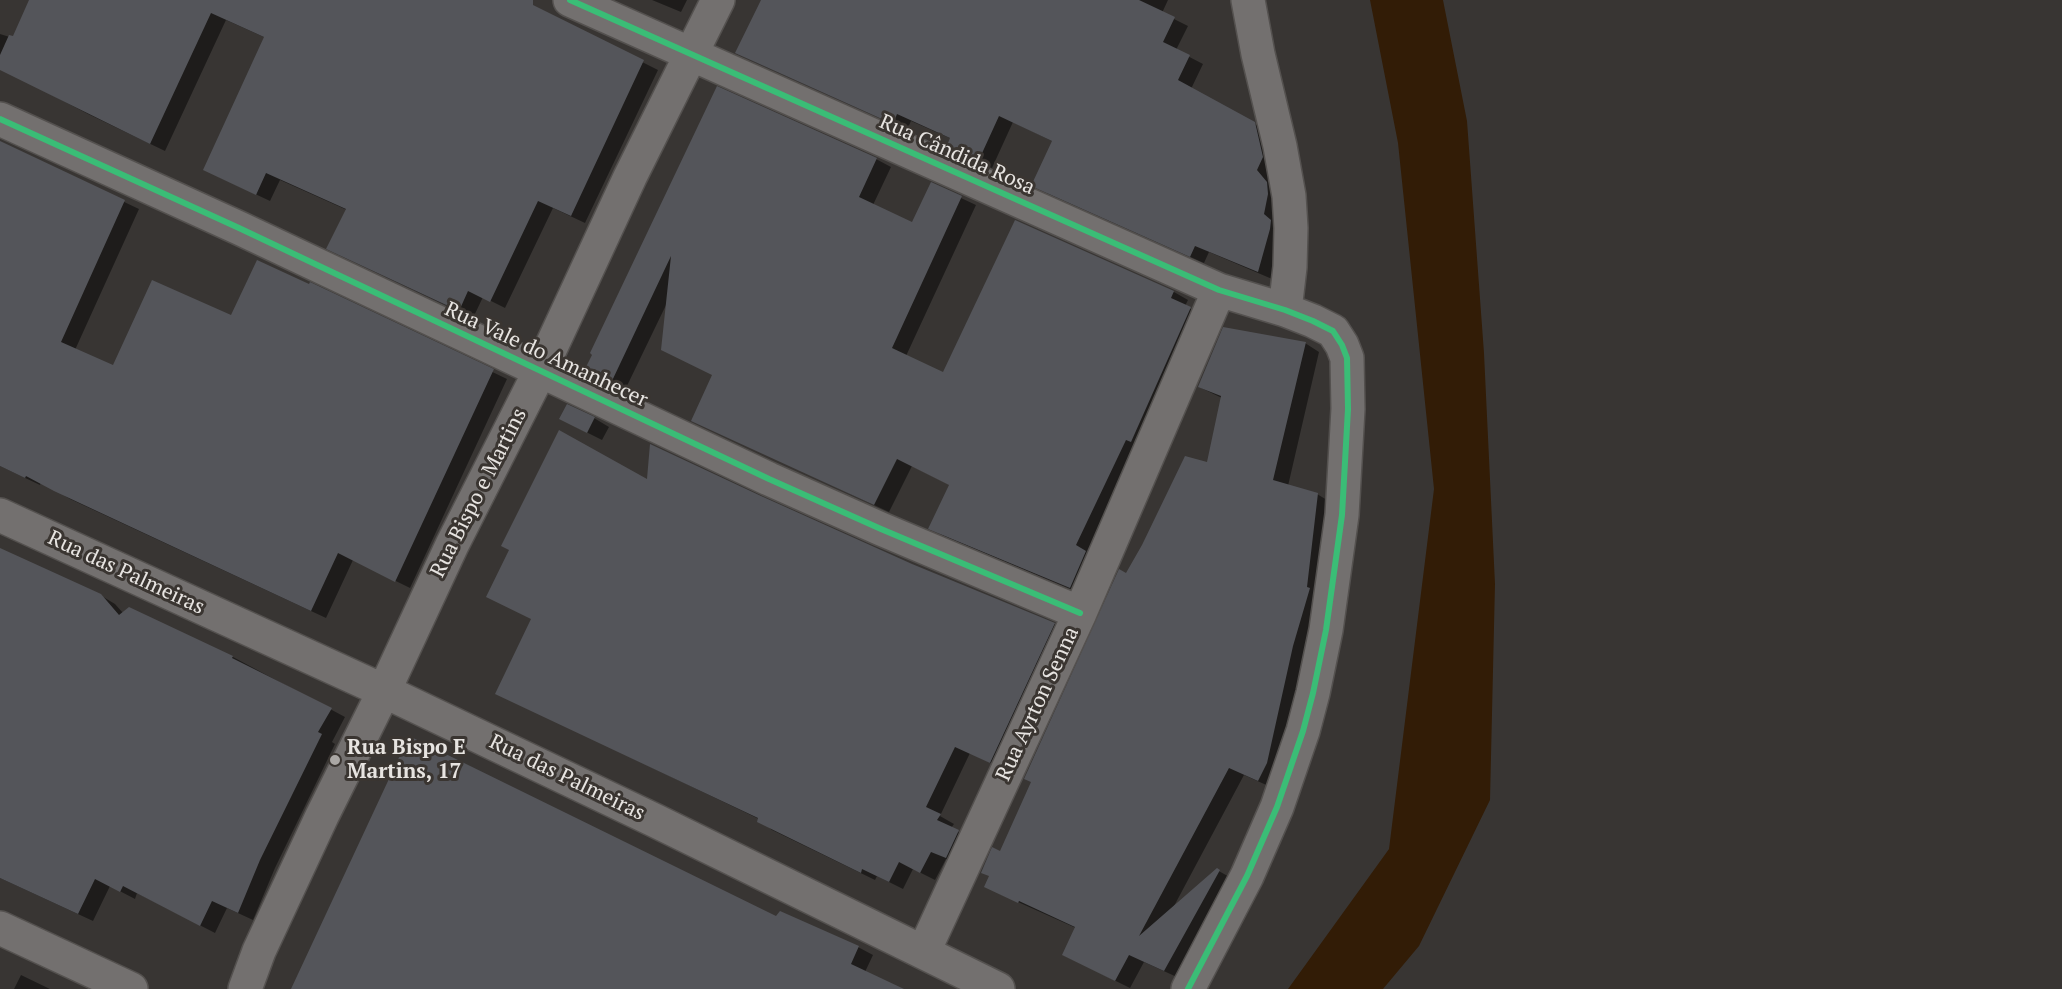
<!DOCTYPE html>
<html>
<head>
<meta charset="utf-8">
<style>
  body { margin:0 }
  canvas { display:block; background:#383533 }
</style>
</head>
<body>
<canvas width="2062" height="989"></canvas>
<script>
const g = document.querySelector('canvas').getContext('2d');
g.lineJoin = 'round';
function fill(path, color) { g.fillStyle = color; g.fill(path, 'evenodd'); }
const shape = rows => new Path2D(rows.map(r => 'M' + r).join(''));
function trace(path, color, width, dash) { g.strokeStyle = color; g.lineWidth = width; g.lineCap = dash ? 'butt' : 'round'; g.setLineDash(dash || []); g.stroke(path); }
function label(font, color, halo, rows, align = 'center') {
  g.font = font + ' "PT Serif",serif'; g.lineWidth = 6; g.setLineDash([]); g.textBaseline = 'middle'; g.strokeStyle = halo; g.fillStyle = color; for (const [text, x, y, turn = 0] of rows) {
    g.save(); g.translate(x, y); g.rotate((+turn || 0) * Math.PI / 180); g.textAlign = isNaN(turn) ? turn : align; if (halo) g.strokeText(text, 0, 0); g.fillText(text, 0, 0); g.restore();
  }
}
fill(shape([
  [1370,0,1443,0,1467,121,1484,353,1495,584,1490,800,1419,946,1383,989,1288,989,1389,849,1434,489,1398,143]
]), '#321c06');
fill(shape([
  [31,0,519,0,658,70,585,223,553,208,505,308,483,297,473,318,342,256,347,210,280,180,270,201,219,177,266,38,226,20,165,151,88,114,0,68,0,34,13,38],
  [652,0,687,0,681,12],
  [763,0,1168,0,1162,13,1188,26,1176,50,1203,64,1191,89,1269,132,1284,237,1272,279,1209,252,1204,263,1047,193,1054,142,1013,122,992,168,962,155,952,139,911,121,907,130,751,60,737,53],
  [718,88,876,159,891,167,873,205,913,224,931,184,976,205,906,356,944,374,1174,292,1188,300,1185,306,1205,317,1085,595,944,536,930,528,950,485,912,466,889,512,693,420,713,375,667,303,625,390,586,370],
  [0,143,139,209,75,350,113,367,310,284,507,379,410,588,353,560,326,618,70,499,41,482,40,485,0,466],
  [1305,343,1319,352,1288,486,1317,494,1332,503,1322,597,1273,788,1244,775,1173,908,1217,870,1233,879,1179,978,1144,962,1130,988,1063,955,1076,928,1000,894,1000,853,1126,575,1208,464,1222,398,1199,387],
  [594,418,609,427,602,440,576,427],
  [648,481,760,497,911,565,1054,624,1068,632,1005,770,970,753,940,816,954,824,951,828,972,840,961,865,946,859,935,880,913,869,903,889,877,876,875,880,772,830,759,819,497,693],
  [0,549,100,595,115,604,123,613,129,608,233,657,345,717,332,742,335,744,275,868,253,920,227,908,215,933,137,893,135,899,110,886,93,921,0,878],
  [777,918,858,947,873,955,865,972,901,989,293,989],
  [21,975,50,989,14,989]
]), '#0007');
fill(shape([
  [29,0,533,0,533,5,644,60,571,216,538,201,490,302,468,291,459,311,326,249,346,209,266,173,256,195,203,170,264,37,211,13,150,144,0,70,0,55,9,35,13,36],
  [761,0,1139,0,1175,17,1163,42,1190,55,1178,80,1255,122,1263,157,1257,170,1267,182,1268,194,1264,214,1271,220,1270,229,1258,272,1195,246,1190,257,1031,186,1052,141,999,116,978,162,946,148,950,138,897,114,893,124,735,53],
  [717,86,877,158,859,197,912,222,931,182,962,196,892,348,943,372,1015,220,1174,291,1171,298,1191,307,1131,442,1126,440,1076,545,1086,551,1070,588,928,529,949,485,897,459,874,505,691,421,712,375,661,350,671,256,611,383,584,371,592,355,590,353],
  [0,141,125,200,61,342,113,365,152,280,231,315,257,260,309,284,310,282,494,369,395,582,338,553,311,611,54,491,26,476,25,478,0,466],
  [1223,327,1306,342,1273,480,1318,493,1307,587,1310,588,1293,646,1267,763,1258,781,1229,768,1139,936,1217,868,1220,870,1164,971,1129,955,1115,981,1062,955,1075,927,1019,901,1018,903,984,887,989,876,981,873,992,847,1000,851,1031,782,1024,779,1119,569,1126,573,1142,545,1185,456,1207,462,1221,396,1198,387],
  [567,404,595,417,587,433,559,419],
  [559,430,647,479,650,444,761,496,912,564,1055,623,990,763,955,747,926,807,941,814,937,820,959,830,946,858,931,852,920,873,899,862,889,882,862,869,861,873,757,822,758,818,495,694,531,619,486,597,509,550,501,546],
  [0,548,101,594,119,615,129,607,233,656,232,658,332,708,318,732,322,734,260,860,238,913,212,901,200,926,123,886,120,892,95,879,78,914,0,878],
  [409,736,776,916,780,911,859,946,851,964,904,989,291,989]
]), '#54555a');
const minor = shape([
  [570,0,1219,290,1285,310,1313,321,1333,331,1342,345,1347,358,1348,409,1342,515,1326,630,1313,693,1303,731,1277,807,1247,876,1188,989],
  [1248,0,1258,54,1280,146,1289,196,1291,228,1290,267,1285,310],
  [0,119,239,228,769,479,881,529,1080,613],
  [0,515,384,691,656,821,998,989],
  [0,928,131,989],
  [924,951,1080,613,1219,290],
  [245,989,259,951,322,816,384,691,452,545,540,371,630,177,718,0]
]);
trace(minor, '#54514f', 36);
trace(minor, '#73706f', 33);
trace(shape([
  [570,0,1219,290,1285,310,1313,321,1333,331,1342,345,1347,358,1348,409,1342,515,1326,630,1313,693,1303,731,1277,807,1247,876,1188,989],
  [0,119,239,228,769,479,881,529,1080,613]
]), '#3abd76', 6);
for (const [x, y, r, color] of [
  [335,760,6,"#aaa7a4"]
]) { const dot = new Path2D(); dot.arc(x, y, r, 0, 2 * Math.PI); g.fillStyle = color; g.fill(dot); trace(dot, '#3a3531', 2); }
label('21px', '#e7e4e1', '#3a3531', [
  ["Rua Cândida Rosa",957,155,24],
  ["Rua Vale do Amanhecer",546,355,25],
  ["Rua Bispo e Martins",479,493,-63],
  ["Rua das Palmeiras",126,573,25],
  ["Rua Ayrton Senna",1038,704,-65],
  ["Rua das Palmeiras",567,778,26]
]);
label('bold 21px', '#e7e4e1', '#3a3531', [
  ["Rua Bispo E",347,748],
  ["Martins, 17",347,772]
], 'left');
</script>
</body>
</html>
